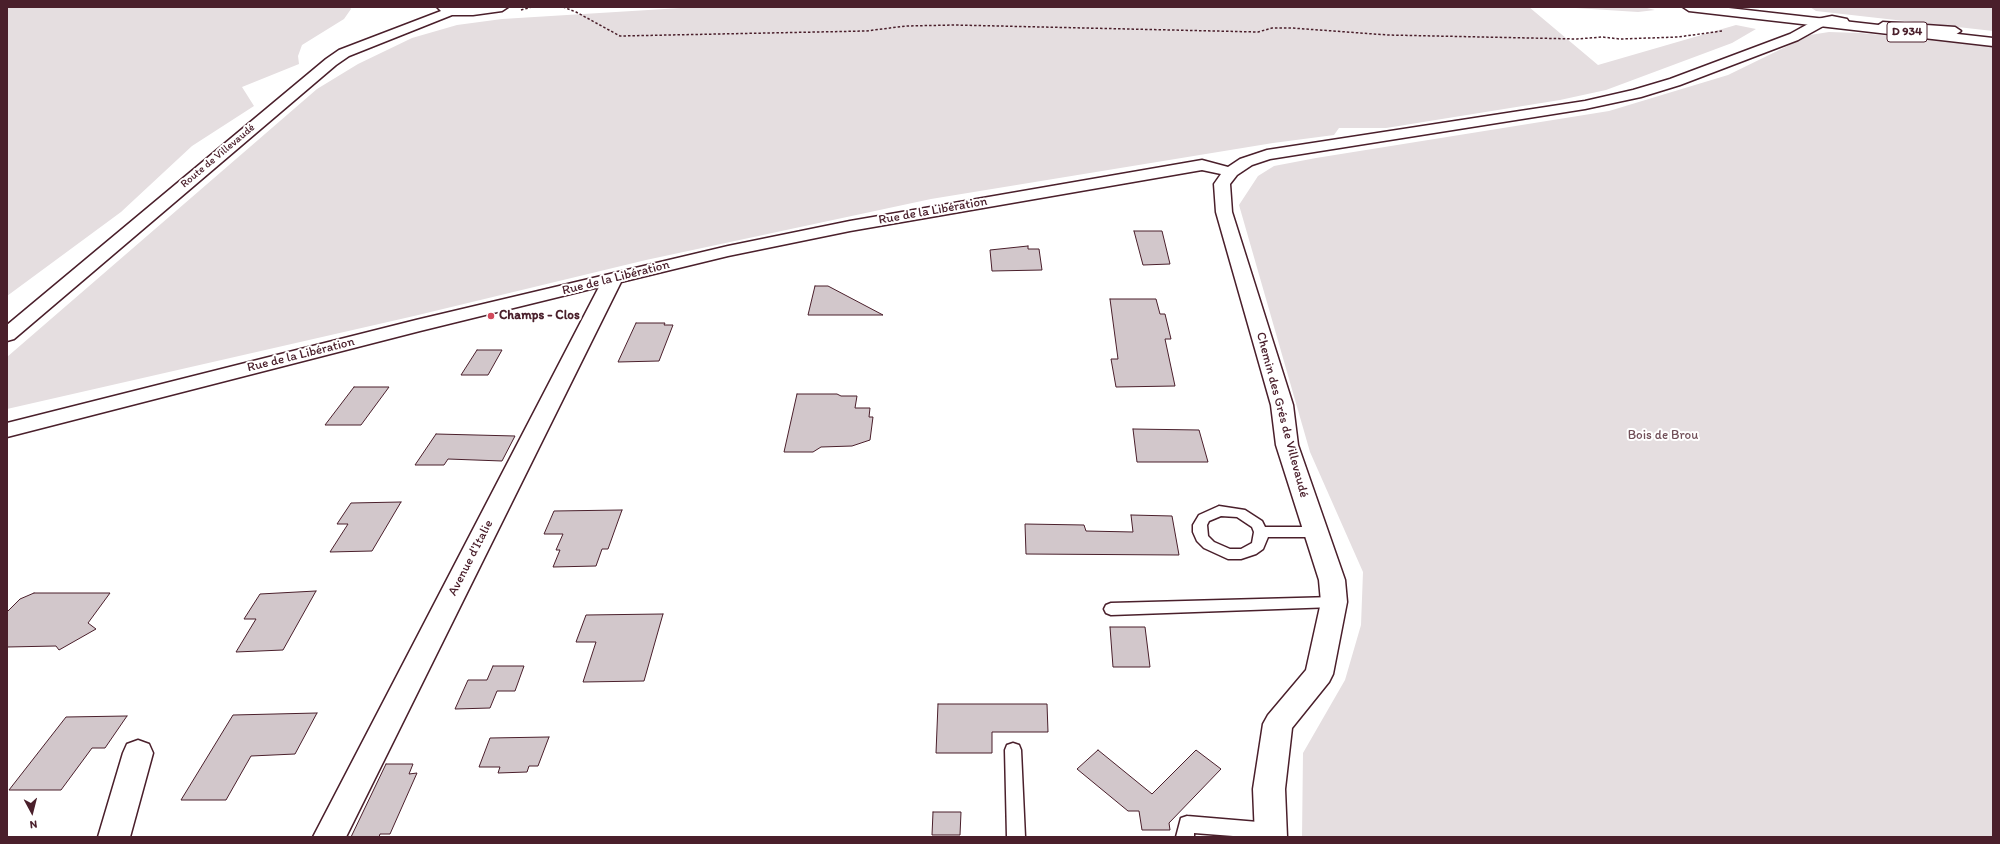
<!DOCTYPE html>
<html>
<head>
<meta charset="utf-8">
<style>
  body { margin:0 }
  #map { position:relative; width:2000px; height:844px; overflow:hidden; background:#fff; font-family:Itim,sans-serif }
  canvas { display:block }
  .frame { position:absolute; inset:0; border:8px solid #4a1f2b; pointer-events:none }
  .north { position:absolute; left:12px; top:792px; width:40px; height:40px; -webkit-text-stroke:3px #fff; paint-order:stroke; rotate:173deg; font-size:11px; font-weight:700; line-height:16px; text-align:center; color:#4a1f2b }
  .north::after { content:''; display:block; margin:auto; width:14px; height:18px; background:#4a1f2b; clip-path:polygon(50% 0,100% 100%,50% 72%,0 100%) }
</style>
</head>
<body>
<div id="map">
<canvas width="2000" height="844"></canvas>
<div class="frame"></div>
<div class="north">N</div>
</div>
<script>
const g = document.querySelector('canvas').getContext('2d');
g.lineJoin = 'round';
function fill(path, color) { g.fillStyle = color; g.fill(path, 'evenodd'); }
const shape = rows => new Path2D(rows.map(r => 'M' + r).join(''));
function trace(path, color, width, dash) { g.strokeStyle = color; g.lineWidth = width; g.lineCap = dash ? 'butt' : 'round'; g.setLineDash(dash || []); g.stroke(path); }
function label(font, color, halo, rows, align = 'center') {
  g.font = font + ' Itim,sans-serif'; g.lineWidth = 4; g.setLineDash([]); g.textBaseline = 'middle'; g.strokeStyle = halo; g.fillStyle = color; for (const [text, x, y, turn = 0] of rows) {
    g.save(); g.translate(x, y); g.rotate((+turn || 0) * Math.PI / 180); g.textAlign = isNaN(turn) ? turn : align; if (halo) g.strokeText(text, 0, 0); g.fillText(text, 0, 0); g.restore();
  }
}
fill(shape([
  [8,7,350,7,351,9,344,19,302,45,298,56,299,64,242,87,254,106,192,146,121,212,7,296],
  [697,7,1529,7,1598,65,1736,25,1756,29,1732,43,1606,90,1560,100,1386,128,1339,128,1334,135,1273,143,931,199,646,260,414,316,7,409,7,357,317,89,358,64,412,38,457,25,502,19],
  [1560,7,1643,7,1655,10,1638,12],
  [1810,7,1993,7,1993,31,1816,11],
  [1829,32,1860,33,1993,46,1993,837,1302,837,1303,753,1345,680,1361,625,1363,572,1310,452,1239,205,1258,176,1274,166,1316,158,1609,111,1728,75,1810,35]
]), '#e5dee0');
const building = shape([
  [1134,231,1162,231,1170,264,1143,265,1134,231],
  [1028,246,1028,249,1039,249,1042,270,992,271,990,250,1028,246],
  [815,286,828,286,883,315,808,315,815,286],
  [1110,299,1156,299,1160,314,1165,314,1171,339,1165,339,1175,386,1116,387,1111,359,1118,359,1110,299],
  [636,323,665,323,664,325,673,325,659,361,618,362,636,323],
  [477,350,502,350,488,375,461,375,477,350],
  [354,387,389,387,361,425,325,425,354,387],
  [797,394,837,394,841,396,857,396,855,408,870,408,869,417,873,417,870,440,852,446,821,447,813,452,784,452,797,394],
  [1133,429,1199,430,1208,462,1137,462,1133,429],
  [436,434,515,436,502,461,448,459,444,465,415,465,436,434],
  [401,502,372,551,330,552,348,524,337,524,351,503,401,502],
  [622,510,608,549,602,549,596,566,553,567,560,550,556,550,563,534,544,534,554,511,622,510],
  [1131,515,1172,516,1179,555,1026,554,1025,524,1084,525,1086,531,1133,532,1131,515],
  [316,591,283,650,236,652,256,619,244,619,260,594,316,591],
  [34,593,110,593,88,623,96,629,59,650,56,646,7,647,7,612,20,599,34,593],
  [663,614,644,681,583,682,596,642,576,642,586,615,663,614],
  [1110,627,1145,627,1150,667,1113,667,1110,627],
  [493,666,524,666,515,691,497,691,490,708,455,709,468,680,487,680,493,666],
  [938,704,1047,704,1048,732,992,732,992,753,936,753,938,704],
  [317,713,295,754,251,756,226,800,181,800,233,715,317,713],
  [127,716,105,748,92,748,61,790,9,790,66,717,127,716],
  [549,737,538,766,529,766,527,772,498,773,500,767,479,767,490,738,549,737],
  [1098,750,1152,794,1196,750,1221,769,1169,823,1170,830,1142,830,1139,811,1128,811,1077,769,1098,750],
  [386,764,413,764,409,774,417,773,390,834,380,834,379,837,351,837,386,764],
  [933,812,961,812,960,835,932,835,933,812]
]);
fill(building, '#d2c7cb');
trace(building, '#4a1f2b', 1);
const service = shape([
  [1219,506,1245,510,1262,521,1265,527,1315,527,1320,529,1322,532,1320,535,1315,537,1268,537,1263,549,1256,554,1241,559,1228,559,1204,548,1197,541,1193,532,1193,525,1199,515,1219,506],
  [1221,516,1237,517,1252,527,1254,532,1252,543,1241,549,1230,549,1214,542,1208,536,1207,525,1209,521,1221,516],
  [1334,597,1339,598,1341,602,1339,606,1334,607,1111,615,1106,613,1104,609,1106,605,1111,603,1334,597],
  [1013,743,1019,745,1021,750,1025,837,1007,837,1005,750,1007,745,1013,743],
  [1187,816,1270,823,1276,825,1279,831,1275,837,1246,837,1194,833,1194,837,1176,837,1181,818,1187,816]
]);
const minor = shape([
  [437,7,508,7,502,11,473,15,452,15,349,56,336,65,14,339,7,341,7,325,326,59,339,50,441,11,437,7],
  [1832,16,1847,19,1849,22,1843,26,1832,24,1825,25,1798,40,1680,85,1641,97,1585,109,1270,159,1252,165,1237,175,1230,184,1232,212,1293,405,1298,445,1345,580,1347,602,1333,674,1329,682,1292,728,1285,789,1287,837,1255,837,1253,789,1263,724,1268,715,1306,670,1321,602,1319,580,1276,445,1271,405,1216,212,1214,184,1221,174,1202,170,850,231,728,256,621,282,346,837,313,837,599,287,420,331,7,437,7,423,416,320,728,246,850,221,1202,160,1228,167,1240,159,1267,150,1585,101,1633,90,1670,79,1790,34,1817,19,1832,16],
  [1883,22,1955,27,1961,31,1955,35,1879,29,1877,26,1883,22],
  [138,740,149,744,153,753,130,837,98,837,123,753,127,744,138,740]
]);
const primary = shape([
  [1683,7,1720,7,1993,38,1993,46,1689,11,1683,7]
]);
trace(service, '#4a1f2b', 3);
trace(minor, '#4a1f2b', 3);
trace(primary, '#4a1f2b', 3);
trace(shape([
  [563,7,576,12,620,36,866,31,906,26,955,25,1258,32,1272,28,1292,28,1388,35,1577,39,1602,37,1620,39,1678,37,1722,31],
  [521,10,532,7]
]), '#4a1f2b', 1.5, [2.5, 2]);
fill(service, '#fff');
fill(minor, '#fff');
fill(primary, '#fff');
for (const [x, y, r, color] of [
  [491,316,4,"#d1495b"]
]) { const dot = new Path2D(); dot.arc(x, y, r, 0, 2 * Math.PI); g.fillStyle = color; g.fill(dot); trace(dot, '#fff', 1.5); }
label('11px', '#4a1f2b', '#fff', [
  ["Route de Villevaudé",218,156,-40]
]);
for (const [x, y, w] of [
  [1907,32,40]
]) { const box = new Path2D(); box.roundRect(x - w / 2, y - 10, w, 20, 3); g.fillStyle = '#fff'; g.fill(box); trace(box, '#4a1f2b', 1); }
label('bold 12px', '#4a1f2b', null, [
  ["D 934",1907,32]
]);
label('13px', '#4a1f2b', '#fff', [
  ["Rue de la Libération",933,211,-10],
  ["Rue de la Libération",616,278,-14],
  ["Rue de la Libération",301,355,-14],
  ["Chemin des Grés de Villevaudé",1282,415,75],
  ["Avenue d'Italie",471,558,-63]
]);
label('bold 13px', '#4a1f2b', '#fff', [
  ["Champs - Clos",499,316]
], 'left');
label('13px', '#714f58', '#fff', [
  ["Bois de Brou",1663,436]
]);
</script>
</body>
</html>
